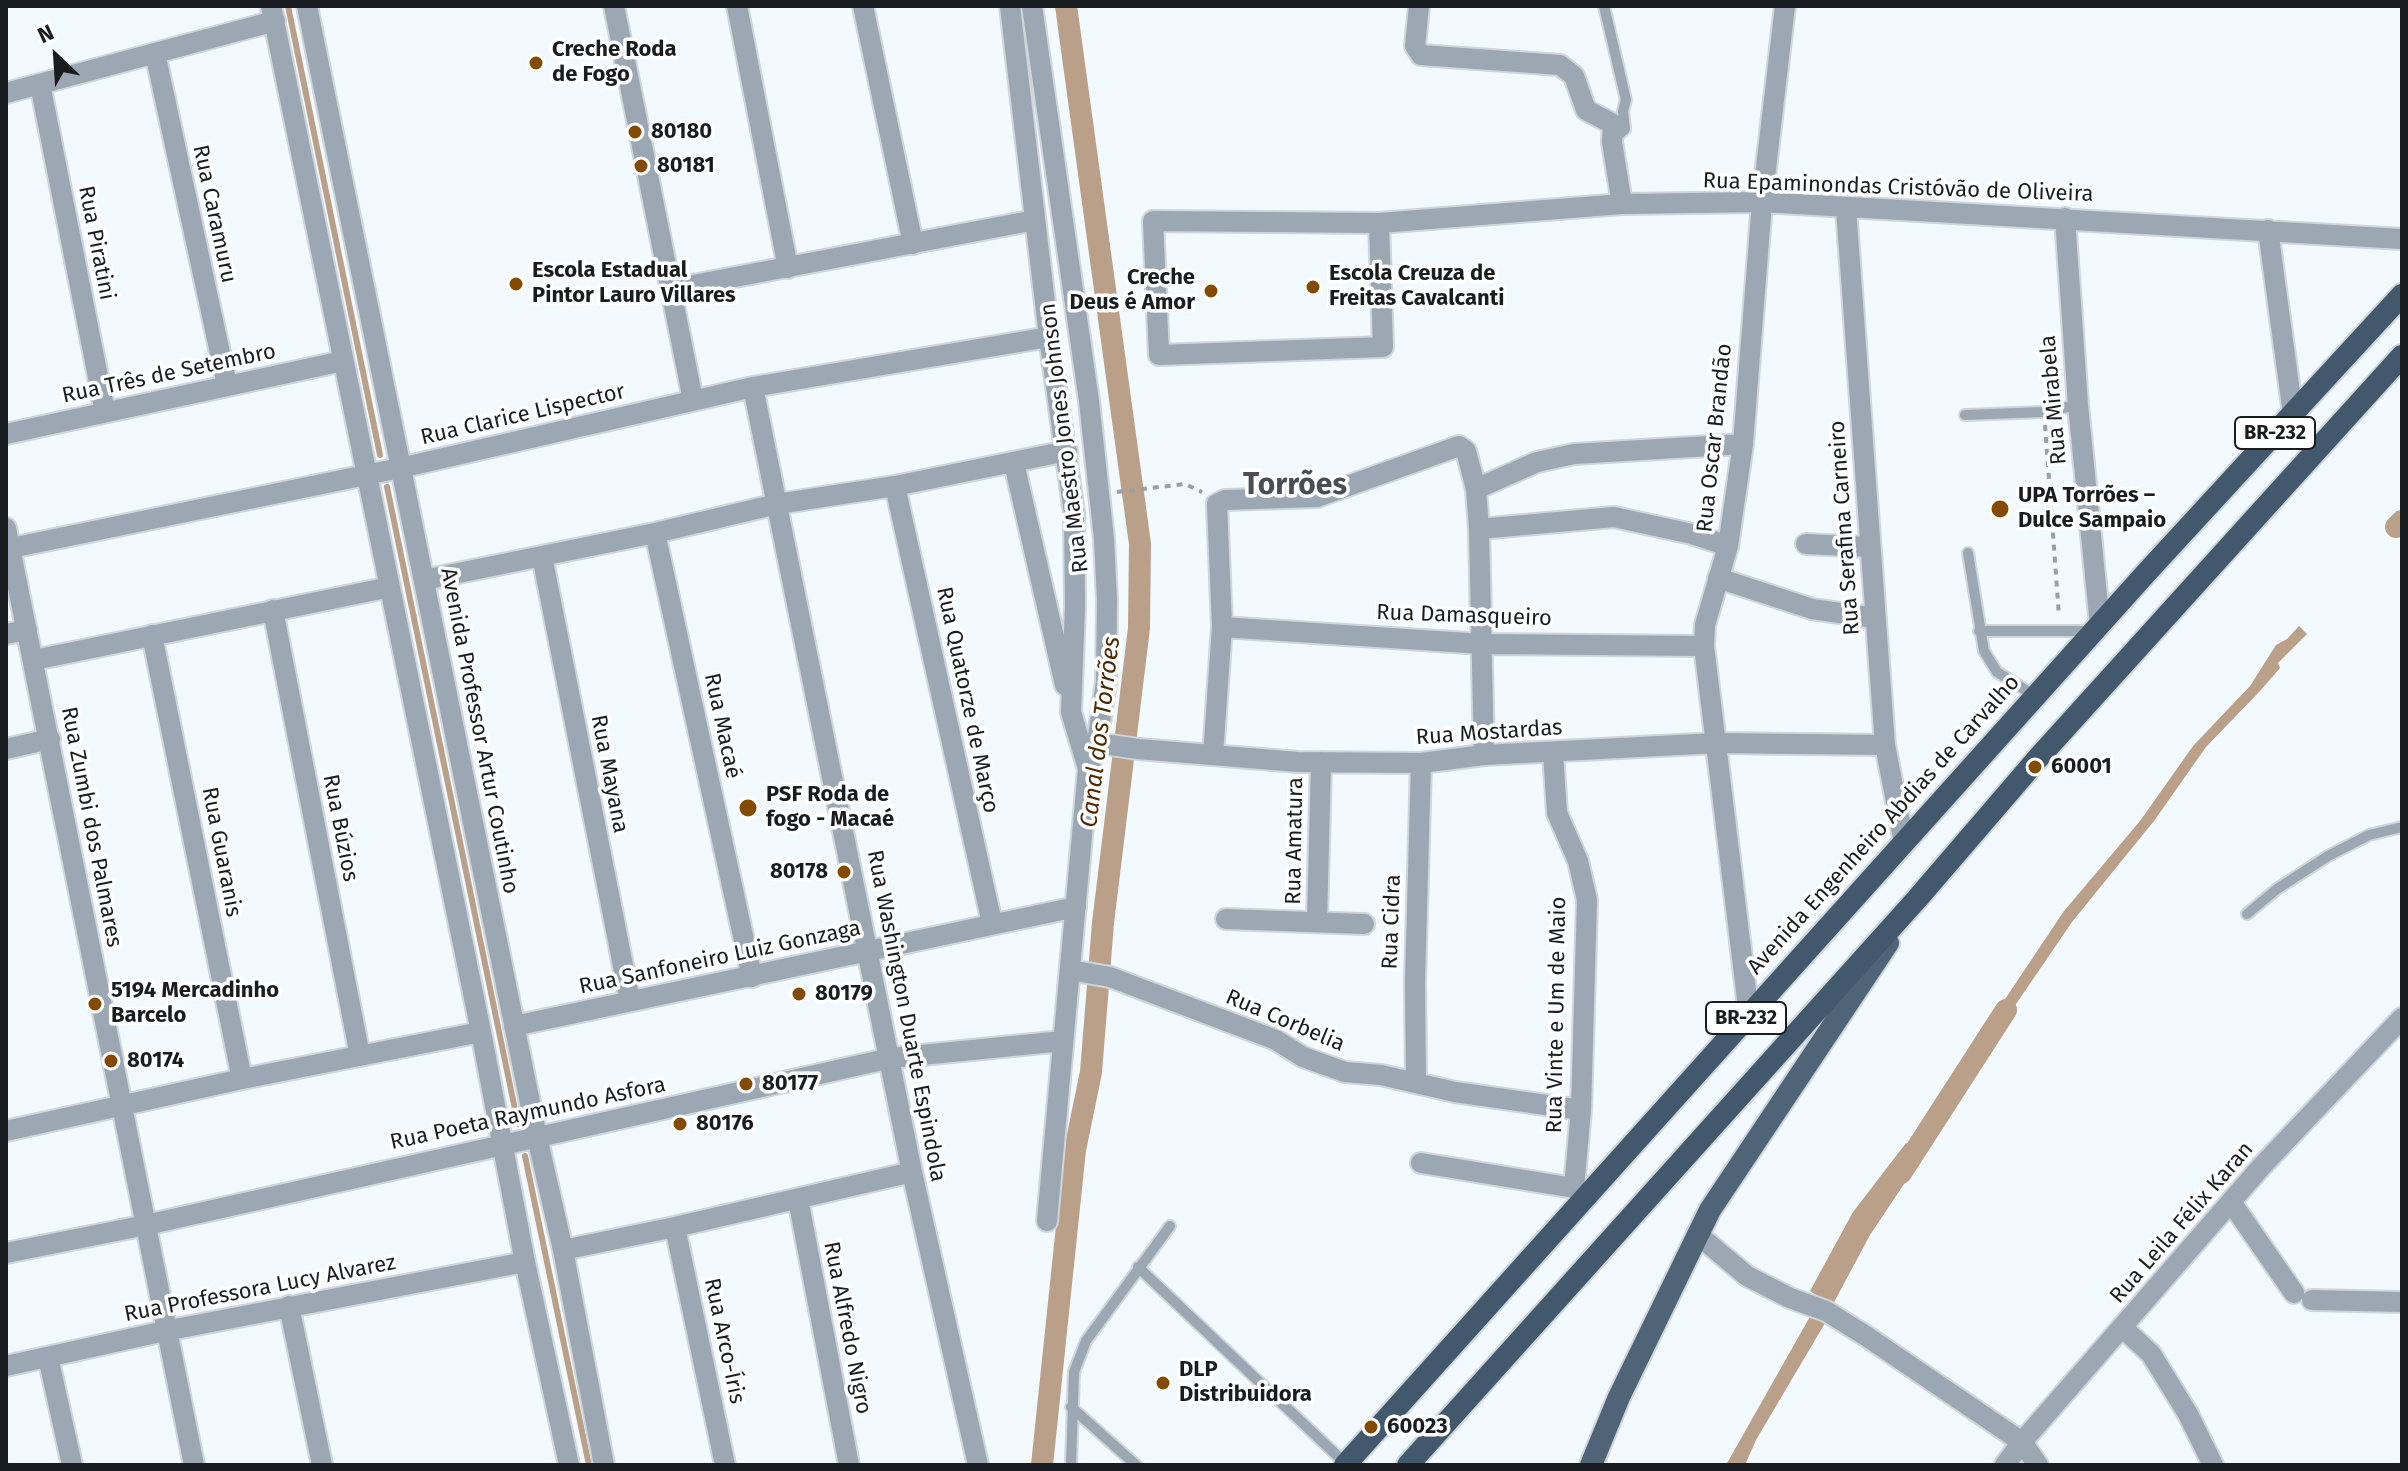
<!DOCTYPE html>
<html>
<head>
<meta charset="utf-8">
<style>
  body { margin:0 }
  #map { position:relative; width:2408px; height:1471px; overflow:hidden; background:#f2f9ff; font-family:"Fira Sans",sans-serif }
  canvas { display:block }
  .frame { position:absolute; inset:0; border:8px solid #1a1d1f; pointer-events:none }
  .north { position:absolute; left:16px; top:16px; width:80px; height:80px; -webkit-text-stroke:6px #fff; paint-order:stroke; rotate:335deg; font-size:22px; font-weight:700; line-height:32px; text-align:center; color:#1a1d1f }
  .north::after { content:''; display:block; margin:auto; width:28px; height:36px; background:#1a1d1f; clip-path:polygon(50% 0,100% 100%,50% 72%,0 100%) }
</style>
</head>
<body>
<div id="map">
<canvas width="2408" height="1471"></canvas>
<div class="frame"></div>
<div class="north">N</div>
</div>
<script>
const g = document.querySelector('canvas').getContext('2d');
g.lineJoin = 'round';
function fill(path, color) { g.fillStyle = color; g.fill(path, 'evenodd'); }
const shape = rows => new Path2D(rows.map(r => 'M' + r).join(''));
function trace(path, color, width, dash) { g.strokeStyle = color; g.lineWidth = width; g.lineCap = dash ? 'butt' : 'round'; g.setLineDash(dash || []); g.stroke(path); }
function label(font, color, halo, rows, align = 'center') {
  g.font = font + ' "Fira Sans",sans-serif'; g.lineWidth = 7; g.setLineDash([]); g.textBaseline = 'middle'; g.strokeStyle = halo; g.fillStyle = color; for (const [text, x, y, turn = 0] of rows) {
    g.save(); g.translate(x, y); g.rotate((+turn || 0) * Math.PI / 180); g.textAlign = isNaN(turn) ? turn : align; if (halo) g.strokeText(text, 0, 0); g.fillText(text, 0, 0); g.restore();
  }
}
fill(shape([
  [2299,626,2307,634,2278,663,2280,668,2260,691,2206,747,2154,821,2072,922,1997,1032,1983,1032,2064,911,2140,821,2193,746,2250,686,2276,645,2287,639],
  [1906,1143,1926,1151,1870,1235,1832,1306,1810,1291,1853,1212],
  [1812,1313,1828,1318,1756,1440,1745,1465,1726,1465]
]), '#bba089');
trace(shape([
  [288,6,380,455],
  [387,487,518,1124],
  [525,1156,589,1465]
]), '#bba089', 6);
trace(shape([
  [2396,527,2402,521],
  [1901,1173,2006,1010],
  [1042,1465,1075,1150,1091,1072,1103,923,1139,628,1140,544,1066,6]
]), '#bba089', 22);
const service = shape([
  [1604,6,1626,100,1623,111,1625,129,1613,140],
  [1965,415,2043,412,2078,405],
  [1968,553,1984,651,1997,672,2035,696],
  [1979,631,2093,631],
  [2247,914,2277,889,2328,856,2369,835,2402,827],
  [1138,1267,1346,1464],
  [1071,1407,1136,1465],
  [1071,1465,1074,1372,1086,1341,1170,1226]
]);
const minor = shape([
  [271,6,481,1032,525,1262,569,1465],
  [307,6,537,1137,563,1250,604,1465],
  [614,6,693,400],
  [737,6,788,268],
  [863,6,913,244],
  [1010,6,1049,337,1074,513,1075,606,1071,712,1088,769],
  [1032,6,1089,401,1104,539,1107,600,1106,682,1097,743,1088,769,1047,1221],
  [1419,6,1415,46,1421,55,1560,65,1574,76,1586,110,1613,124,1612,142,1622,204],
  [155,53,227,385],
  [40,84,105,412],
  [6,93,275,21],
  [1846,208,1885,745,1904,843],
  [2065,218,2078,405,2100,625],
  [1379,223,1383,347,1159,355,1153,221,1379,223,1622,204,1762,202,2402,239],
  [2268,230,2293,414],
  [672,289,1035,220],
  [753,387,912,1172,978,1465],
  [6,434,343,361],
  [1014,463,1065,685],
  [895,486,992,923],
  [1476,489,1537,462,1574,454,1743,444],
  [6,528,194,1465],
  [1479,529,1614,517,1692,534,1728,546],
  [655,533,752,977],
  [1806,544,1870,547],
  [11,548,400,468,753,387,1049,337],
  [542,556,630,1001],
  [1718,578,1812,609,1875,618],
  [424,580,655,533,777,504,895,486,1067,451],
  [273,610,360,1056],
  [1222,627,1483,644,1704,646],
  [6,634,27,630],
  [152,635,242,1079],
  [34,660,390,587],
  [1097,743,1138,749,1298,762,1421,763,1484,755,1717,743,1885,745],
  [6,749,50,739],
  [1553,753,1557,813,1578,861,1587,900,1581,1110,1574,1188,1589,1195],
  [1213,755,1222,627,1217,504,1225,500,1317,497,1459,446,1466,451,1476,489,1479,529,1484,755],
  [1226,919,1364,924],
  [1317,921,1321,762],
  [1070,970,1110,977,1276,1040,1303,1057,1345,1072,1381,1075,1455,1092,1581,1110],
  [1749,1015,1704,646,1705,625,1728,546,1743,444,1762,202,1785,6],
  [514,1026,1076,907],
  [1416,1083,1415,981,1421,763],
  [6,1131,242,1079,481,1032],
  [1421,1163,1574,1188],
  [798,1199,849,1465],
  [2231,1202,2294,1293],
  [675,1227,725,1465],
  [1697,1234,1747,1276,1790,1298,1826,1311,1866,1336,2022,1442,2038,1465],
  [563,1250,675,1227,912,1172],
  [6,1253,146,1225,891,1058,1063,1041],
  [2312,1300,2402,1302],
  [289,1306,322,1465],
  [2123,1328,2151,1354,2188,1414,2213,1465],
  [48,1357,72,1465],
  [6,1366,165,1331,525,1262],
  [2005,1465,2022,1442,2261,1167,2402,1018]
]);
const primary = shape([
  [1591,1465,1619,1397,1710,1210,1888,943]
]);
const trunk = shape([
  [1345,1465,2147,572,2402,295],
  [1408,1465,1917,899,2039,757,2402,356]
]);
trace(service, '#cfd6db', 14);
trace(minor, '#cfd6db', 24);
trace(primary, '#cfd6db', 26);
trace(trunk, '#cfd6db', 26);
trace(shape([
  [2045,425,2059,616],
  [1117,492,1185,484,1202,492]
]), '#9a9fa4', 4, [6, 6]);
trace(service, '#9ba7b2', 10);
trace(minor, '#9ba7b2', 20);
trace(primary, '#4f6477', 22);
trace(trunk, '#42586c', 22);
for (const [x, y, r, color] of [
  [536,63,8,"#834a00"],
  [635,132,8,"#834a00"],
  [641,166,8,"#834a00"],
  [516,284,8,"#834a00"],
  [1313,287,8,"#834a00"],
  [1211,291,8,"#834a00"],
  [2000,509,10,"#834a00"],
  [2035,767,8,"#834a00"],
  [748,808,10,"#834a00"],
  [844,872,8,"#834a00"],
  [799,994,8,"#834a00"],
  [95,1004,8,"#834a00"],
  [111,1061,8,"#834a00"],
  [746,1084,8,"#834a00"],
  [680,1124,8,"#834a00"],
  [1163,1383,8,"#834a00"],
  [1371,1427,8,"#834a00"]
]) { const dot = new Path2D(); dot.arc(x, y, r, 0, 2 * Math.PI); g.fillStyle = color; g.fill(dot); trace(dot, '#fff', 3); }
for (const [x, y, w] of [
  [2275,433,80],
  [1746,1018,80]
]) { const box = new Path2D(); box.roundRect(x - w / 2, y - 16, w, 32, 6); g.fillStyle = '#fff'; g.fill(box); trace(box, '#1a1d1f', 2); }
label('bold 20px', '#1a1d1f', null, [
  ["BR-232",2275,433],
  ["BR-232",1746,1018]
]);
label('bold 22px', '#1a1d1f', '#fff', [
  ["Creche Roda",552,50],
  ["de Fogo",552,75],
  ["80180",651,132],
  ["80181",657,166],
  ["Escola Estadual",532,271],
  ["Pintor Lauro Villares",532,296],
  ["Escola Creuza de",1329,274],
  ["Freitas Cavalcanti",1329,299],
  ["Creche",1195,278,"right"],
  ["Deus é Amor",1195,303,"right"],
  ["UPA Torrões –",2018,496],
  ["Dulce Sampaio",2018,521],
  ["60001",2051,767],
  ["PSF Roda de",766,795],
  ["fogo - Macaé",766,820],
  ["80178",828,872,"right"],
  ["5194 Mercadinho",111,991],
  ["Barcelo",111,1016],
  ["80179",815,994],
  ["80174",127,1061],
  ["80177",762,1084],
  ["80176",696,1124],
  ["DLP",1179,1370],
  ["Distribuidora",1179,1395],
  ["60023",1387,1427]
], 'left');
label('22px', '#1a1d1f', '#fff', [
  ["Rua Epaminondas Cristóvão de Oliveira",1898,188,2],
  ["Rua Caramuru",214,214,78],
  ["Rua Piratini",96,243,79],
  ["Rua Três de Setembro",169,374,-12],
  ["Rua Mirabela",2054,400,-95],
  ["Rua Clarice Lispector",523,415,-13],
  ["Rua Maestro Jones Johnson",1065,438,-97],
  ["Rua Oscar Brandão",1715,438,-84],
  ["Rua Serafina Carneiro",1845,528,-94],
  ["Rua Damasqueiro",1464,616,2],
  ["Rua Quatorze de Março",967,700,78],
  ["Rua Macaé",722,726,78],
  ["Avenida Professor Artur Coutinho",479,731,79],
  ["Rua Mostardas",1489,733,-4],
  ["Rua Mayana",609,774,79],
  ["Avenida Engenheiro Abdias de Carvalho",1884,825,-48],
  ["Rua Zumbi dos Palmares",91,827,79],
  ["Rua Búzios",340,828,79],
  ["Rua Amatura",1295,841,-89],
  ["Rua Guaranis",221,852,79],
  ["Rua Cidra",1392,922,-88],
  ["Rua Sanfoneiro Luiz Gonzaga",720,958,-12],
  ["Rua Vinte e Um de Maio",1557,1015,-89],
  ["Rua Washington Duarte Espindola",906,1016,79],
  ["Rua Corbelia",1285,1021,23],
  ["Rua Poeta Raymundo Asfora",528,1114,-12],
  ["Rua Leila Félix Karan",2182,1223,-49],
  ["Rua Professora Lucy Alvarez",260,1289,-11],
  ["Rua Alfredo Nigro",847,1328,79],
  ["Rua Arco-Íris",724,1341,78]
]);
label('italic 24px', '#4d2800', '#fff', [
  ["Canal dos Torrões",1101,732,-83]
]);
label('bold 30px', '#484e54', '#fff', [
  ["Torrões",1295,486]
]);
</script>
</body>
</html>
